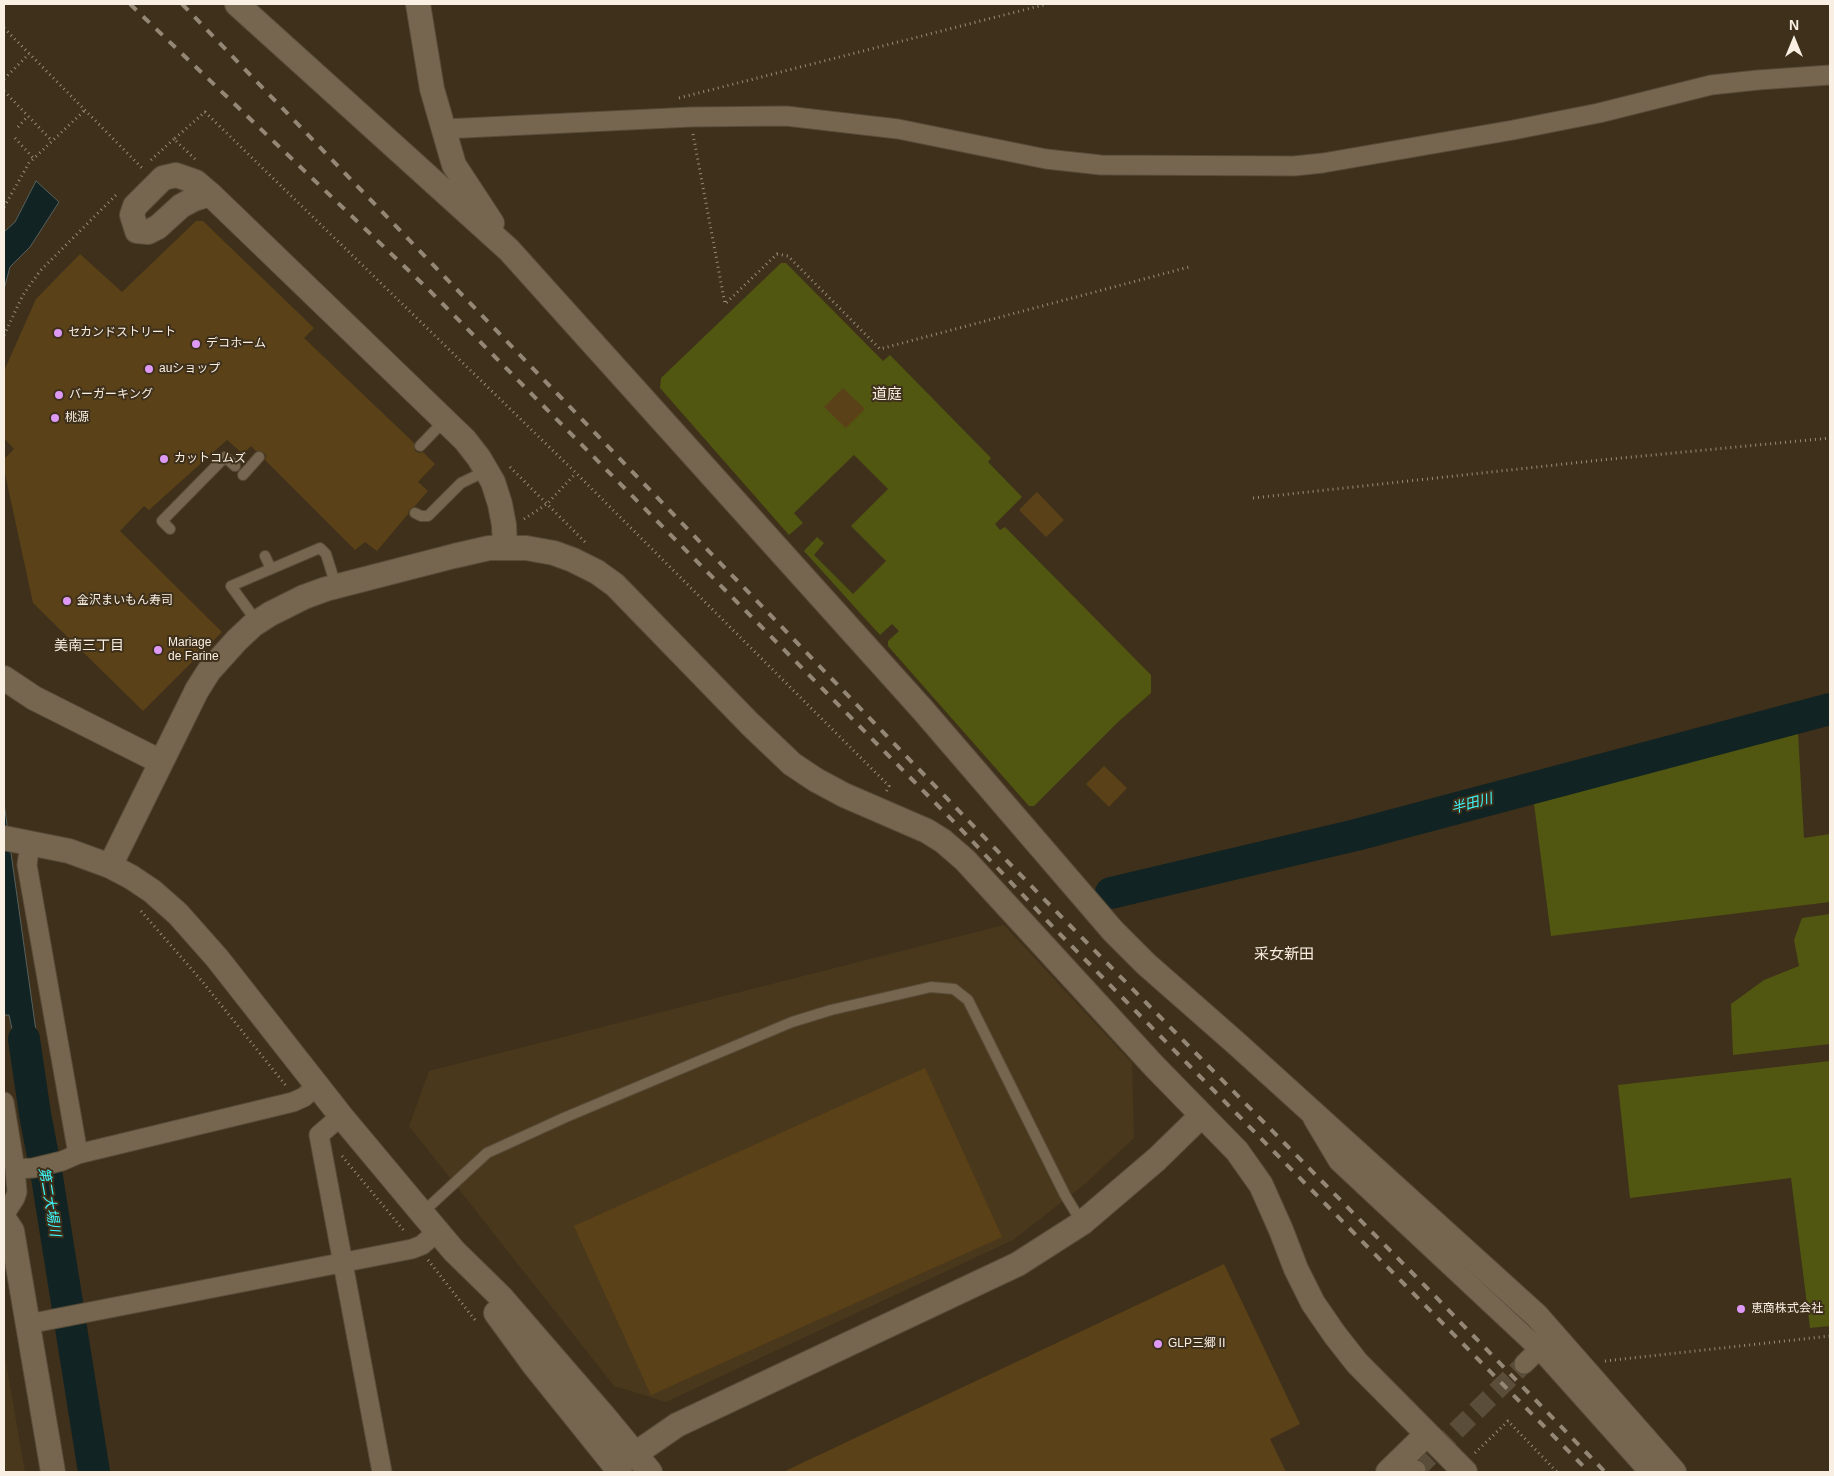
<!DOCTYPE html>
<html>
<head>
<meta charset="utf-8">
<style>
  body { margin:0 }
  #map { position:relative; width:1834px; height:1476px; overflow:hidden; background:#3e301b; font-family:Helvetica,sans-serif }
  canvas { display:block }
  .frame { position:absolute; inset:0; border:5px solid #f9efe2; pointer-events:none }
  .north { position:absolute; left:1769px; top:15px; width:50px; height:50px; -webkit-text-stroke:4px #3e301b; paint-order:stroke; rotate:0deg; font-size:14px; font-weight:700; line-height:20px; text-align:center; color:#f9efe2 }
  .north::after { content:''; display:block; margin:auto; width:18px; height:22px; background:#f9efe2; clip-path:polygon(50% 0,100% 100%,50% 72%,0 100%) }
</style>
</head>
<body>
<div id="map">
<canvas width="1834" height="1476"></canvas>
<div class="frame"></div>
<div class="north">N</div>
</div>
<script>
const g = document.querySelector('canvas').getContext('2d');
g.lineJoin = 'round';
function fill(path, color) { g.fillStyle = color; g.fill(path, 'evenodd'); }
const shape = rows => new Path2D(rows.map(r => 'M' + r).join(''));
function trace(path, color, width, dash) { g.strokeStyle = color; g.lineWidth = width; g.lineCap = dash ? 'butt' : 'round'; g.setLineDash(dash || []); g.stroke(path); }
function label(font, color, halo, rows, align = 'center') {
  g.font = font + ' Helvetica,"Noto Sans JP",sans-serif'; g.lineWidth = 4; g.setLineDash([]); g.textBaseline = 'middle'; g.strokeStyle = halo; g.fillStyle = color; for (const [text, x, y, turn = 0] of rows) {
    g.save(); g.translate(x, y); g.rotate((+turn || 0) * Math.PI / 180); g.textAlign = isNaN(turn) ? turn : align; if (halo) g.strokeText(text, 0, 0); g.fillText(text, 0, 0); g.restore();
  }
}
fill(shape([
  [1004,925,1132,1063,1134,1138,1085,1184,1013,1240,666,1402,614,1386,409,1126,429,1071],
  [4,1351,25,1472,4,1472]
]), '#4a381c');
fill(shape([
  [781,263,786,263,883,361,890,355,892,357,991,458,988,462,1022,497,995,524,1000,530,1005,527,1151,675,1151,693,1118,722,1034,806,1029,806,888,646,888,641,899,631,892,624,880,635,804,551,817,537,824,543,814,555,853,594,886,561,851,526,888,489,854,455,794,513,803,523,789,535,660,388,661,378],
  [1798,733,1804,838,1830,834,1830,902,1551,936,1533,796],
  [1830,914,1830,1044,1733,1055,1731,1004,1764,980,1799,966,1794,940,1802,918],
  [1830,1061,1830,1326,1810,1328,1791,1178,1630,1198,1618,1085]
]), '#515710');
const water = shape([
  [36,181,59,202,30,247,10,267,4,289,4,232,15,222,36,181],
  [4,803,43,1081,24,1085,9,1015,4,1015,4,803]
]);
fill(water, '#122323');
trace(water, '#57605c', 1);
trace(shape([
  [1111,893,1356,835,1830,709],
  [24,1039,35,1114,47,1177,94,1472]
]), '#122323', 32);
fill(shape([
  [196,221,203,221,314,328,304,338,414,443,415,451,419,453,423,452,435,464,418,482,428,491,415,506,409,510,408,514,377,551,365,542,355,550,265,460,266,455,263,452,256,451,251,446,243,454,227,440,149,510,144,506,120,531,222,632,143,711,33,603,4,469,4,459,14,449,4,438,4,371,36,299,80,254,122,292],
  [843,388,865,409,846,428,824,407],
  [1037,492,1064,520,1046,537,1019,510],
  [1104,766,1127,788,1109,807,1086,784],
  [925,1068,1002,1237,651,1395,574,1226],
  [1224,1264,1300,1424,1270,1439,1286,1472,783,1472]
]), '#5b4117');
trace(shape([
  [1416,1470,1524,1364]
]), '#5a4d39', 19, [19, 9]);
const service = shape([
  [420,446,445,420],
  [243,475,259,457],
  [415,513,421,516,428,516,461,483,486,471],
  [170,529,162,521,225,457,235,466],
  [265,556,271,569],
  [257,622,231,586,320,548,326,554,336,586],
  [422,1213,487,1153,566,1117,792,1022,831,1010,931,987,954,989,968,1000,1065,1195,1082,1223]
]);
const minor = shape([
  [444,129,691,117,786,116,898,129,1046,159,1101,165,1294,166,1323,163,1513,130,1599,113,1711,85,1758,80,1830,75],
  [30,843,27,865,78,1154,293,1102,304,1097,317,1086],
  [4,1102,15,1169],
  [341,1116,319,1135,382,1472],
  [1313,1119,1338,1161,1539,1349,1649,1472],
  [4,1215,15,1198,17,1192,15,1169,33,1168,62,1161,78,1154],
  [28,1324,412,1249,422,1245,438,1231],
  [1524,1364,1539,1349],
  [1413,1472,1416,1470]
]);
const tertiary = shape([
  [237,4,509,250,922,709,1113,931,1146,964,1237,1044,1537,1316,1674,1472],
  [418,4,432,89,454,165,492,223],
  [210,194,194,199,181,206,158,227,148,232,137,231,132,215,135,206,163,178,176,175,196,182,210,194,237,220,465,440,479,458,493,482,500,504,504,525,505,548],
  [4,678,34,698,161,762],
  [4,838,69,851,110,866,131,877,152,891,178,914,217,958,341,1116,422,1213,454,1251,501,1297,603,1415,650,1472],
  [110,866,197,690,209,671,237,640,253,625,270,614,304,597,326,589,454,556,489,548,526,548,554,553,573,560,597,572,615,585,750,724,792,764,816,780,844,795,927,831,943,841,965,860,1154,1066,1237,1151,1261,1185,1281,1230,1296,1269,1313,1303,1335,1335,1357,1363,1465,1472],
  [4,1219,12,1231,53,1472],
  [496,1313,534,1365,620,1472],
  [635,1454,677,1425,1018,1264,1082,1223,1157,1159,1202,1115],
  [1388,1472,1427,1434]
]);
trace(service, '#584c39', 12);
trace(minor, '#584c39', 21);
trace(tertiary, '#584c39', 26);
trace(shape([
  [4,28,142,168],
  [4,79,29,54],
  [4,91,52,141],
  [679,98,1047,4],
  [18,127,28,116],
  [693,134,725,304,777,254,788,256,880,349,1189,267],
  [15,138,34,159],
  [195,159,174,139,205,112,576,473,889,786,886,792],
  [151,160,174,139],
  [4,207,29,163,85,110],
  [4,335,23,295,40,271,118,193],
  [510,467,585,542],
  [1253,498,1601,460,1830,438],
  [524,519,547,504,576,473],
  [141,911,201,980,287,1087],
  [342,1156,405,1232],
  [428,1260,475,1320],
  [1605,1361,1830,1336],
  [1475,1453,1508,1421,1557,1472]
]), '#988c7b', 3, [1, 4]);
trace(service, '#76664f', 10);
trace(minor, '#76664f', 19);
trace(tertiary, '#76664f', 24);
trace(shape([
  [130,4,429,290,957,825,1053,927,1589,1472],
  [182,4,1038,893,1433,1294,1605,1472]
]), '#948776', 4, [9, 9]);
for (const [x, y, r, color] of [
  [58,333,5,"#dd99f3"],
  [196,344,5,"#dd99f3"],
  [149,369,5,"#dd99f3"],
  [59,395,5,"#dd99f3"],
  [55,418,5,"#dd99f3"],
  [164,459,5,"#dd99f3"],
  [67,601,5,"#dd99f3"],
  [158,650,5,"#dd99f3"],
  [1741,1309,5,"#dd99f3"],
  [1158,1344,5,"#dd99f3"]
]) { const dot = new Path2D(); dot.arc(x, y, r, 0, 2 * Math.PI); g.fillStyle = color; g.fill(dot); trace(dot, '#3e301b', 2); }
label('12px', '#f9efe2', '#3e301b', [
  ["セカンドストリート",68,333],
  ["デコホーム",206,344],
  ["auショップ",159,369],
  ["バーガーキング",69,395],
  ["桃源",65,418],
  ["カットコムズ",174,459],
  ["金沢まいもん寿司",77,601],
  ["Mariage",168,643],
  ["de Farine",168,657],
  ["恵商株式会社",1751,1309],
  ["GLP三郷Ⅱ",1168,1344]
], 'left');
label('14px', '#f9efe2', '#3e301b', [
  ["美南三丁目",89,646]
]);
label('italic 14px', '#3efbfe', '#3e301b', [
  ["半田川",1472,804,-15],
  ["第二大場川",49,1202,80]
]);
label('15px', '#f9efe2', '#3e301b', [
  ["道庭",887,395],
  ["采女新田",1284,955]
]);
</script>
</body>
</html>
